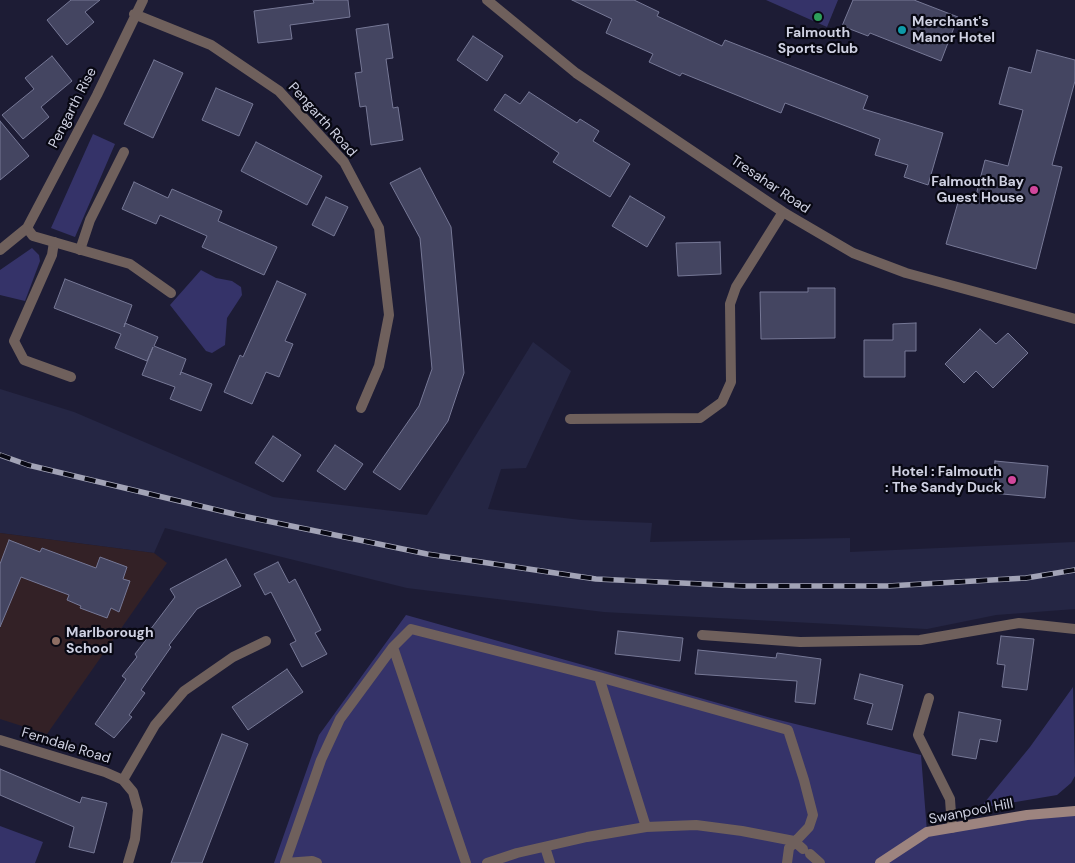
<!DOCTYPE html>
<html>
<head>
<meta charset="utf-8">
<style>
  body { margin:0 }
  canvas { display:block; background:#1d1c35 }
</style>
</head>
<body>
<canvas width="1075" height="863"></canvas>
<script>
const g = document.querySelector('canvas').getContext('2d');
g.lineJoin = 'round';
function fill(path, color) { g.fillStyle = color; g.fill(path, 'evenodd'); }
const shape = rows => new Path2D(rows.map(r => 'M' + r).join(''));
function trace(path, color, width, dash) { g.strokeStyle = color; g.lineWidth = width; g.lineCap = dash ? 'butt' : 'round'; g.setLineDash(dash || []); g.stroke(path); }
function label(font, color, halo, rows, align = 'center') {
  g.font = font + ' "DM Sans",sans-serif'; g.lineWidth = 4.5; g.setLineDash([]); g.textBaseline = 'middle'; g.strokeStyle = halo; g.fillStyle = color; for (const [text, x, y, turn = 0] of rows) {
    g.save(); g.translate(x, y); g.rotate((+turn || 0) * Math.PI / 180); g.textAlign = isNaN(turn) ? turn : align; if (halo) g.strokeText(text, 0, 0); g.fillText(text, 0, 0); g.restore();
  }
}
fill(shape([
  [533,342,571,371,526,468,501,469,488,509,581,520,652,523,650,542,850,538,850,552,1075,542,1075,609,996,615,927,629,604,612,407,588,165,528,154,553,0,533,0,389,74,412,273,497,427,515]
]), '#252644');
fill(shape([
  [0,533,154,553,167,563,47,734,0,719]
]), '#332126');
fill(shape([
  [766,0,838,0,827,27],
  [93,134,115,144,75,237,51,228],
  [32,248,39,255,40,261,25,301,0,295,0,270],
  [201,270,216,278,232,281,241,287,242,295,227,318,225,345,212,353,206,351,170,305],
  [406,615,771,718,921,755,927,832,1075,813,1075,863,274,863,319,735],
  [1073,687,1075,776,1071,783,1057,795,980,808,1030,747],
  [0,826,43,842,35,863,0,863]
]), '#353369');
const building = shape([
  [71,0,100,0,85,12,94,22,67,45,47,20,71,0],
  [313,0,348,0,350,17,290,25,292,39,258,43,254,11,314,3,313,0],
  [572,0,634,0,659,12,657,16,722,46,725,40,868,96,863,109,943,133,928,185,904,177,908,165,875,155,880,139,785,103,781,113,682,73,680,76,649,62,653,54,606,33,612,19,572,0],
  [853,0,914,0,958,17,941,61,870,33,868,36,842,26,853,0],
  [388,24,393,58,386,59,393,108,398,107,403,140,371,145,366,106,360,107,355,73,362,72,356,29,388,24],
  [473,36,503,56,487,81,457,60,473,36],
  [1037,50,1075,60,1075,81,1052,165,1062,167,1036,269,946,244,959,199,974,203,985,160,1008,166,1023,110,999,104,1009,67,1031,73,1037,50],
  [52,56,72,81,41,107,49,117,23,139,2,115,34,89,25,78,52,56],
  [154,60,183,73,153,138,124,124,154,60],
  [216,88,253,104,239,136,202,120,216,88],
  [529,92,577,123,580,119,599,131,593,141,630,164,610,197,553,162,559,153,494,110,505,94,520,104,529,92],
  [0,121,29,156,0,180,0,121],
  [256,142,322,176,307,205,241,171,256,142],
  [420,168,451,227,464,373,448,421,400,490,373,472,419,406,432,369,420,238,390,183,420,168],
  [134,182,168,198,172,189,222,211,218,221,277,247,264,275,202,247,207,236,160,215,156,224,122,209,134,182],
  [630,196,665,217,647,247,612,226,630,196],
  [326,197,348,207,334,236,312,225,326,197],
  [720,242,721,274,678,276,676,243,720,242],
  [65,279,132,305,124,327,125,323,158,337,154,346,186,359,180,375,181,372,212,384,201,411,170,399,175,387,142,375,153,347,147,361,115,348,121,334,54,308,65,279],
  [277,281,306,294,285,341,293,344,279,377,266,372,252,404,224,392,240,355,243,357,277,281],
  [808,288,835,288,835,338,761,339,760,292,808,292,808,288],
  [916,323,916,351,905,351,905,377,864,377,864,340,893,340,893,324,916,323],
  [980,329,996,344,1008,333,1028,353,993,388,976,371,964,383,945,364,980,329],
  [273,436,301,455,283,482,255,463,273,436],
  [335,445,363,464,345,490,317,471,335,445],
  [995,461,1048,466,1045,498,992,493,995,461],
  [9,540,40,552,42,548,96,568,100,557,127,567,123,579,130,581,119,612,111,608,107,618,80,608,81,606,67,600,69,595,21,577,0,627,0,564,9,540],
  [226,559,241,586,197,609,169,645,171,647,141,690,145,693,129,715,132,717,114,738,95,724,126,679,122,676,137,657,135,654,152,632,150,630,175,597,170,589,226,559],
  [278,562,289,583,295,579,321,630,315,633,327,654,302,667,290,644,296,641,271,592,265,595,254,574,278,562],
  [618,631,683,638,680,661,615,654,618,631],
  [1001,636,1034,639,1027,690,1002,687,1005,665,997,664,1001,636],
  [698,650,776,658,777,653,821,659,815,704,795,702,797,681,695,674,698,650],
  [287,669,303,692,248,730,232,707,287,669],
  [860,674,903,685,892,730,867,724,873,704,854,699,860,674],
  [959,712,1001,720,997,742,980,739,976,759,952,755,959,712],
  [222,734,248,744,202,863,171,863,222,734],
  [0,769,80,803,82,797,107,803,94,853,69,847,74,827,0,795,0,769]
]);
fill(building, '#444561');
trace(building, '#767896', 1);
trace(shape([
  [54,242,52,255,14,341,24,360,71,377],
  [80,250,90,220,124,152],
  [702,635,800,642,920,640,1019,623,1075,629],
  [599,677,788,730,804,780,813,815,809,827,789,848,787,863],
  [929,698,918,735,950,799,952,828],
  [545,847,550,863],
  [810,854,820,863],
  [285,863,321,760,340,719,393,647],
  [285,863,312,861,317,863],
  [466,863,393,647,411,629,599,677,646,827],
  [487,863,517,853,587,837,646,827,696,825,742,831,794,841,803,849]
]), '#6f605c', 10);
trace(shape([
  [487,0,576,73,783,212,853,253,906,273,1075,319],
  [134,14,211,45,279,91,344,162,379,228,389,315,379,366,361,408],
  [27,228,33,236,130,264,171,293],
  [0,250,27,228,97,95,143,0],
  [570,419,700,418,722,402,731,382,730,304,736,287,783,212],
  [0,740,105,772,123,780,133,792,138,810,135,839,128,863],
  [123,780,155,725,184,691,233,657,266,641]
]), '#6f605c', 10);
trace(shape([
  [880,863,927,832,1027,815,1075,811]
]), '#9d847f', 10);
const rail = shape([
  [0,455,28,465,238,515,427,554,596,579,745,586,888,586,1026,578,1075,570]
]);
trace(rail, '#a2a3b6', 5.5);
trace(rail, '#080813', 4, [11]);
for (const [x, y, r, color] of [
  [818,17,5,"#2e9e5b"],
  [902,30,5,"#0f9aa8"],
  [1034,190,5,"#d1479c"],
  [1012,480,5,"#d1479c"],
  [56,641,5,"#8d6e63"]
]) { const dot = new Path2D(); dot.arc(x, y, r, 0, 2 * Math.PI); g.fillStyle = color; g.fill(dot); trace(dot, '#080813', 2); }
label('bold 14px', '#cfd1e2', '#080813', [
  ["Merchant's",912,22],
  ["Manor Hotel",912,38],
  ["Falmouth",818,33,"center"],
  ["Sports Club",818,49,"center"],
  ["Falmouth Bay",1024,182,"right"],
  ["Guest House",1024,198,"right"],
  ["Hotel : Falmouth",1002,472,"right"],
  [": The Sandy Duck",1002,488,"right"],
  ["Marlborough",66,633],
  ["School",66,649]
], 'left');
label('14px', '#cfd1e2', '#080813', [
  ["Pengarth Rise",73,108,-63],
  ["Pengarth Road",322,120,48],
  ["Tresahar Road",770,185,34],
  ["Ferndale Road",66,746,17],
  ["Swanpool Hill",971,812,-11]
]);
</script>
</body>
</html>
